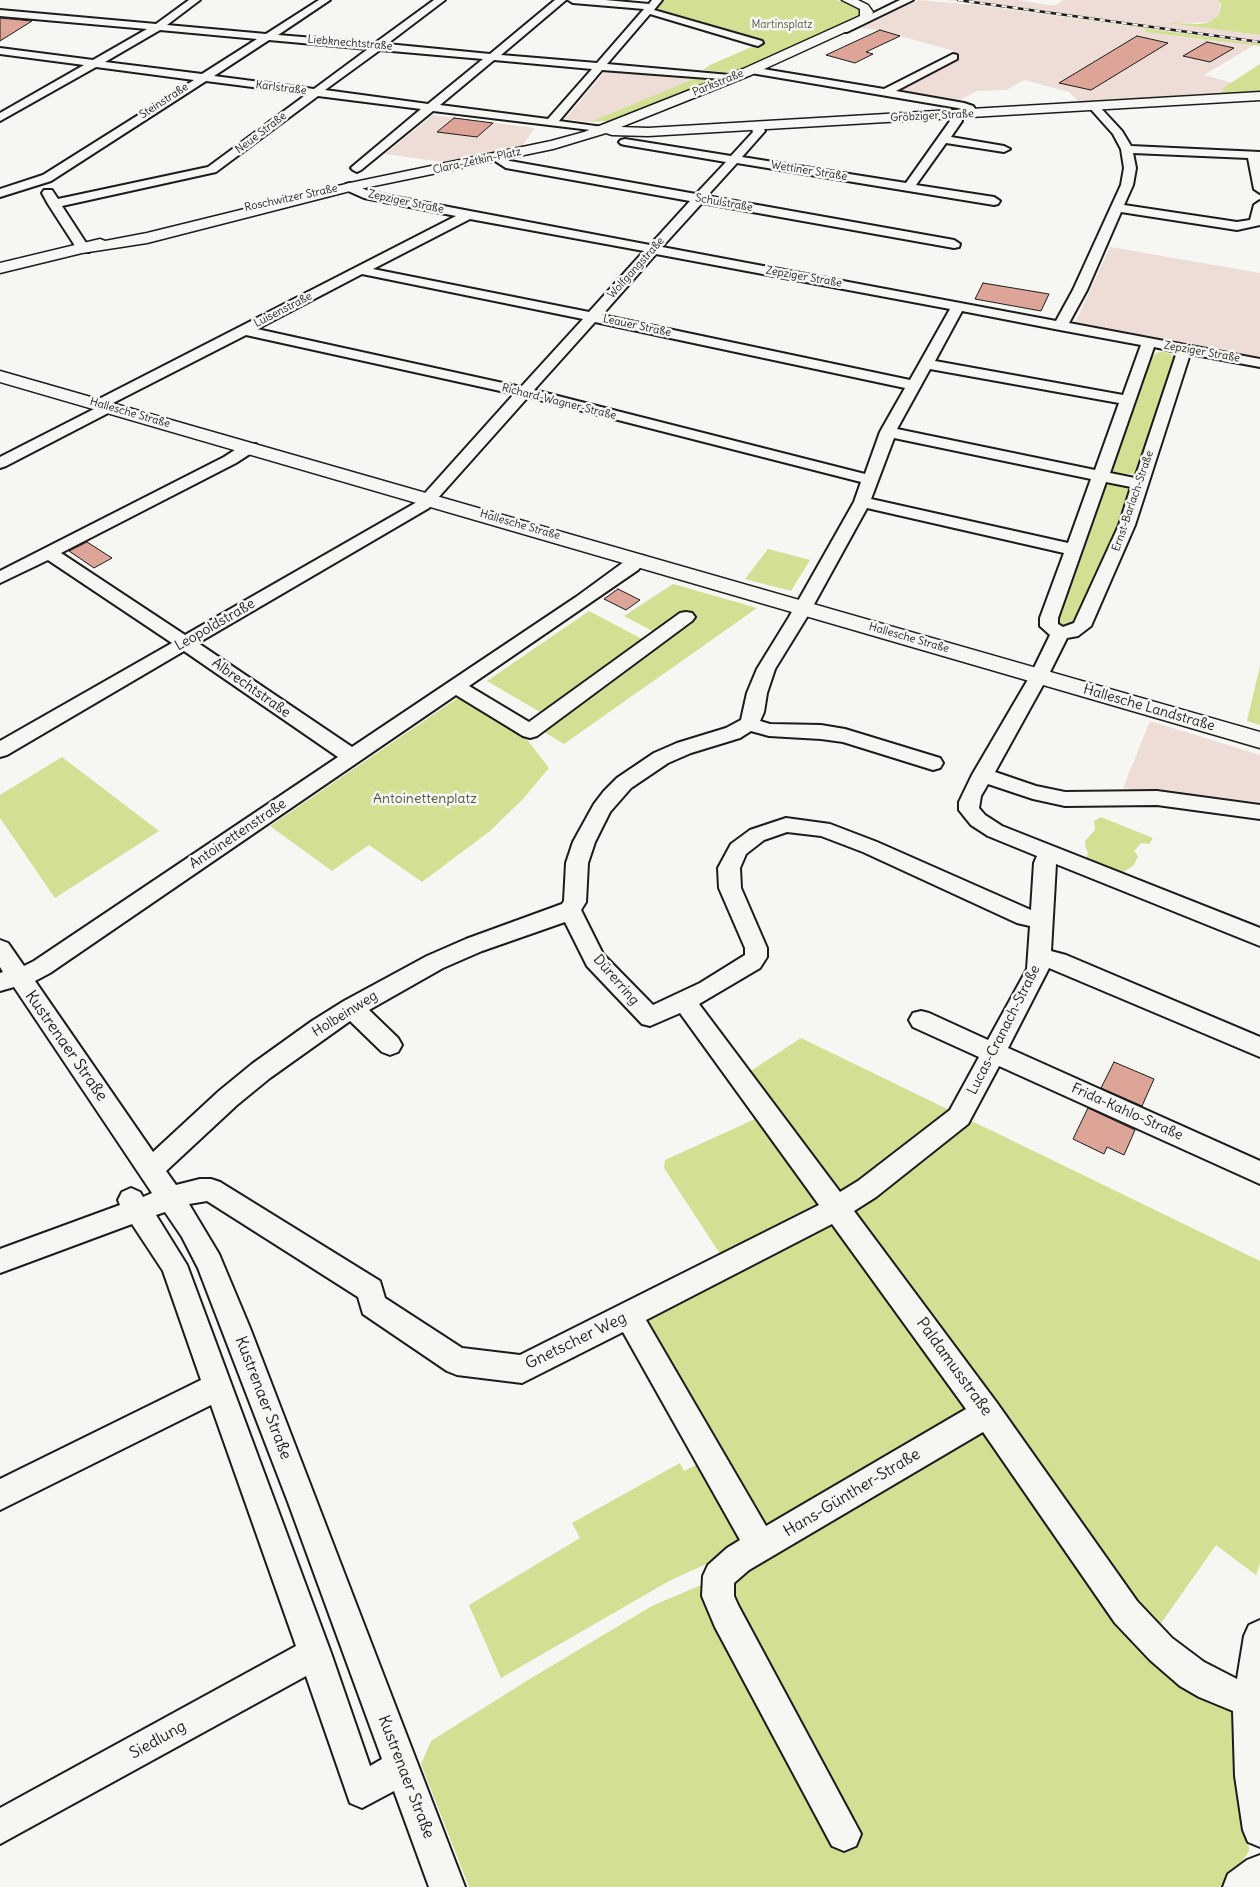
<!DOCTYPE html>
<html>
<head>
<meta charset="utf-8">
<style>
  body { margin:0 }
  canvas { display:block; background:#f6f6f2 }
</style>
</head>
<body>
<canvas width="1260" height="1887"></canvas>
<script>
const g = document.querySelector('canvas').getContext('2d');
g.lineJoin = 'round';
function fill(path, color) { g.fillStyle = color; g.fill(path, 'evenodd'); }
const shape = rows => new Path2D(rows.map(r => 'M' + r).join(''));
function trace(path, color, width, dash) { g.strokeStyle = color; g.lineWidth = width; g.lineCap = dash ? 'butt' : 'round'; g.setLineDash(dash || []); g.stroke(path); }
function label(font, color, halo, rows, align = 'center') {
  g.font = font + ' Delius,sans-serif'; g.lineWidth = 5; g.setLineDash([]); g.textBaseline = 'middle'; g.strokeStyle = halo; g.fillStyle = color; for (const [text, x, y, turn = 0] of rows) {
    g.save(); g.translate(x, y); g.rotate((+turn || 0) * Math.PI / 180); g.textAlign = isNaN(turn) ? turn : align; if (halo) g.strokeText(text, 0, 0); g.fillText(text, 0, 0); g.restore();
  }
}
fill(shape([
  [919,0,975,5,1146,29,1145,32,1254,45,1204,75,1232,83,1223,88,1223,93,1079,102,1069,92,1024,80,1006,90,977,91,958,101,897,91,957,58,959,55,954,51,878,30,860,28],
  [946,0,1019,0,1054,6,1063,0,1218,0,1220,5,1219,15,1210,22,1174,24,1260,35,1260,44],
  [607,69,678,75,695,79,590,122,565,119],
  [433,115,535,128,522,146,444,162,385,154],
  [1110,247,1260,273,1260,357,1075,323],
  [1150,721,1260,755,1260,806,1123,788]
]), '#eeddd7');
fill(shape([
  [664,0,836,0,856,6,860,10,860,14,856,18,738,71,723,72,703,70,710,65,763,42,661,10,657,8],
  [940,0,1260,44,1260,46,1145,32,1146,29],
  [1218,0,1260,0,1260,35,1167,23,1200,24,1210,22,1219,15,1221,5],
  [1260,64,1260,91,1223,93,1223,88],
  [701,76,708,79,708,82,610,121,590,122],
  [1158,352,1166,352,1177,357,1138,470,1136,473,1130,474,1116,473,1111,469,1149,359],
  [1116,482,1131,487,1125,506,1082,617,1070,627,1065,626,1058,624,1055,618,1103,491,1107,485],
  [768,549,810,560,791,591,745,579],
  [673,584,757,608,564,744,541,730,666,638,624,616],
  [589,611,646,641,545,715,487,681],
  [1260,666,1260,725,1247,721],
  [459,697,525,737,549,768,523,799,490,831,422,882,369,845,332,871,270,826],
  [62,757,159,831,55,898,0,818,0,795],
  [1101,817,1153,838,1149,844,1141,843,1134,851,1138,856,1134,865,1119,875,1086,861,1088,852,1086,849,1085,841,1095,830,1094,821],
  [801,1038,1260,1261,1260,1563,1256,1575,1216,1545,1157,1629,1133,1603,1040,1464,904,1277,749,1072],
  [755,1119,763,1122,822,1204,724,1260,664,1168,665,1160],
  [830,1220,975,1409,780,1528,761,1525,647,1327,649,1315],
  [981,1428,1175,1674,1237,1714,1249,1851,1233,1877,1221,1887,469,1887,421,1764,431,1741,528,1680,652,1606,736,1570],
  [702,1462,745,1530,743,1547,669,1581,501,1678,469,1605,580,1538,572,1523,680,1463,684,1471]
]), '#d2e094');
const building = shape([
  [0,18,32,21,0,41,0,18],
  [880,30,900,36,866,52,873,54,855,63,826,55,880,30],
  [1137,36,1168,43,1091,90,1059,83,1137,36],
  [1207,42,1234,48,1210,62,1183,56,1207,42],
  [454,118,493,123,477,137,437,132,454,118],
  [983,283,1049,294,1041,311,975,299,983,283],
  [87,542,98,549,112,558,94,568,69,551,87,542],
  [618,589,640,600,626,610,604,599,618,589],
  [1114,1062,1154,1079,1142,1106,1101,1088,1114,1062],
  [1088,1108,1135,1130,1124,1155,1107,1147,1104,1154,1073,1139,1088,1108]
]);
fill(building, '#dda498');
trace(building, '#1c1c1c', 1);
const minor = shape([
  [189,0,200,0,167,25,266,34,319,0,330,0,278,35,375,43,434,0,445,0,387,44,490,54,555,0,566,0,501,55,597,63,644,9,573,3,568,0,605,0,649,4,652,0,662,0,654,10,762,41,763,43,758,46,754,45,650,14,607,64,730,75,735,78,734,80,602,70,559,121,603,127,607,128,609,130,607,132,433,111,361,170,357,172,353,170,351,168,353,166,421,109,318,96,216,172,62,206,90,249,89,252,79,252,48,204,42,193,44,190,52,190,58,199,208,167,307,94,206,81,51,181,0,197,0,189,43,175,194,80,96,67,0,121,0,113,84,65,0,54,0,48,93,60,147,29,0,16,0,10,156,24,189,0],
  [160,30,257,39,202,74,105,62,160,30],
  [269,40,368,49,314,89,214,76,269,40],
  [380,50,483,59,428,104,325,90,380,50],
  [494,60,592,69,548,119,440,105,494,60],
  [900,0,913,0,847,32,841,32,839,30,900,0],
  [953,54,957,55,957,59,896,91,964,103,973,106,978,113,977,115,969,115,965,110,958,108,751,73,746,70,751,67,884,89,953,54],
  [1093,103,1097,104,1122,131,1131,146,1260,152,1260,193,1254,189,1248,158,1133,153,1136,168,1133,185,1124,205,1237,222,1250,220,1254,205,1260,201,1260,225,1237,230,1121,212,1087,290,1069,323,1260,359,1260,367,1190,354,1135,525,1091,626,1078,636,1067,638,1048,676,995,772,1036,786,1065,792,1157,791,1260,805,1260,819,1157,805,1065,806,1033,799,988,784,981,796,979,808,985,815,1002,826,1260,928,1260,946,1056,864,1051,951,1066,955,1260,1037,1260,1057,1049,968,1008,1048,1260,1161,1260,1184,999,1066,968,1124,876,1197,854,1211,997,1403,1137,1601,1172,1638,1204,1662,1237,1679,1244,1636,1249,1625,1260,1620,1260,1847,1248,1842,1243,1830,1235,1776,1233,1711,1199,1697,1180,1686,1150,1660,1115,1623,983,1432,749,1570,734,1583,734,1596,738,1605,861,1834,856,1846,844,1851,832,1846,715,1627,702,1596,703,1576,708,1565,727,1548,740,1540,623,1332,522,1383,457,1375,447,1371,363,1314,358,1297,207,1201,189,1204,219,1254,250,1328,465,1887,429,1887,394,1791,362,1808,350,1803,306,1676,0,1844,0,1808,296,1646,211,1405,0,1510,0,1479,201,1380,163,1271,132,1224,0,1273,0,1249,120,1205,118,1200,122,1192,131,1188,140,1192,143,1197,152,1193,14,987,0,991,0,973,3,972,0,967,0,940,8,943,24,966,34,961,338,757,184,651,7,755,0,757,0,741,172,643,48,560,0,583,0,571,224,457,244,444,256,444,258,447,256,450,236,463,61,553,185,635,417,502,514,394,246,335,113,403,117,407,114,410,6,466,0,468,0,457,96,408,92,404,95,401,456,216,364,198,346,190,344,187,346,184,350,183,371,192,417,201,650,245,690,201,506,168,492,159,490,157,496,154,510,161,696,194,726,162,625,145,621,144,619,142,621,140,625,139,731,156,753,132,751,126,753,124,757,123,761,124,765,131,742,157,906,183,950,121,951,112,959,112,962,121,951,137,1004,146,1010,149,1004,152,946,143,916,185,994,197,1000,201,998,204,994,205,737,163,707,196,954,240,960,244,959,247,954,248,702,203,662,247,1056,321,1073,290,1121,185,1124,168,1121,149,1113,134,1088,106,1093,103],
  [470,219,644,251,589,312,373,269,470,219],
  [656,254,950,309,910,380,602,315,656,254],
  [362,274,583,319,521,387,257,329,362,274],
  [962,311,1060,330,1141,345,1123,395,935,361,962,311],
  [595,322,905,388,880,432,865,474,534,390,595,322],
  [1154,347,1177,352,1135,478,1110,473,1154,347],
  [930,369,1119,403,1095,470,897,429,930,369],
  [528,397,861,482,854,502,789,617,757,669,747,693,741,720,726,728,677,743,654,753,617,778,604,791,594,804,573,842,566,863,564,901,562,904,466,939,427,956,344,1001,312,1021,252,1064,219,1091,153,1152,35,981,50,973,456,695,523,736,530,738,537,736,692,621,695,617,692,613,686,612,680,613,529,722,469,686,638,570,647,560,644,556,638,555,632,556,576,597,352,747,198,643,429,508,528,397],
  [894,438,1091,479,1068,543,871,499,894,438],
  [1106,482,1131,487,1119,525,1074,623,1063,627,1058,624,1058,618,1106,482],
  [867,508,1064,553,1040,618,1040,626,1050,635,1030,676,972,775,959,802,959,810,971,825,988,836,1037,856,1034,863,1031,910,877,842,830,824,786,818,750,830,731,844,718,868,719,888,745,948,745,955,700,983,653,1005,603,954,581,910,586,902,588,863,595,842,610,812,631,788,668,763,691,753,740,738,751,731,769,736,821,739,843,742,933,770,940,768,943,763,940,758,845,729,821,725,770,724,760,721,764,712,767,693,775,669,807,617,867,508],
  [787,832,821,836,863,852,1017,923,1030,926,1027,969,988,1040,929,1013,921,1011,913,1013,909,1020,913,1027,979,1057,950,1110,858,1181,840,1192,699,1004,760,968,767,957,767,948,741,888,740,868,746,854,764,840,787,832],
  [565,922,587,966,642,1024,650,1026,680,1013,819,1205,520,1355,462,1348,385,1298,380,1281,220,1182,211,1179,200,1179,176,1185,166,1171,237,1105,270,1078,350,1021,382,1052,390,1055,398,1052,402,1045,398,1038,369,1010,443,968,482,951,565,922],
  [165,1212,182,1237,198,1268,288,1502,382,1759,370,1766,331,1653,187,1265,156,1215,165,1212],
  [832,1224,966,1409,766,1526,646,1320,832,1224],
  [1260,1855,1260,1887,1223,1887,1228,1874,1247,1860,1260,1855]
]);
const major = shape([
  [842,0,858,0,868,5,873,12,869,21,751,75,621,127,648,128,1260,92,1260,100,648,136,612,135,606,133,553,149,350,191,147,243,82,253,0,273,0,263,100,239,105,241,147,233,350,183,551,141,584,132,743,69,860,16,860,9,842,0],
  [0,371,1260,732,1260,748,0,382,0,371]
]);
trace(minor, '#1c1c1c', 4);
trace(major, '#1c1c1c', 3);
fill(minor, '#f6f6f2');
fill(major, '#f6f6f2');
const rail = shape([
  [958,0,1260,42]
]);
trace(rail, '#1c1c1c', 2.5);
trace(rail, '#f6f6f2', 2, [5.5]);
label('11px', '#535740', '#f6f6f2', [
  ["Martinsplatz",782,25]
]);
label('11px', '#1c1c1c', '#f6f6f2', [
  ["Liebknechtstraße",350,43,5],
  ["Parkstraße",718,83,-22],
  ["Karlstraße",281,88,7],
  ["Steinstraße",164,101,-33],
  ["Gröbziger Straße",932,116,-3],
  ["Neue Straße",261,133,-37],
  ["Clara-Zetkin-Platz",477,161,-12],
  ["Wettiner Straße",809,171,9],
  ["Roschwitzer Straße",291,198,-12],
  ["Zepziger Straße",406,202,12],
  ["Schulstraße",724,203,10],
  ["Wolfgangstraße",636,268,-48],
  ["Zepziger Straße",804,277,10],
  ["Luisenstraße",283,310,-27],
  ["Leauer Straße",637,326,12],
  ["Zepziger Straße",1202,352,10],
  ["Richard-Wagner-Straße",559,402,14],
  ["Hallesche Straße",130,413,16],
  ["Ernst-Barlach-Straße",1133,501,-71],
  ["Hallesche Straße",520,525,16],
  ["Hallesche Straße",909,638,16]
]);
label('14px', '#1c1c1c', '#f6f6f2', [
  ["Leopoldstraße",215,625,-30],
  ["Albrechtstraße",251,688,35],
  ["Hallesche Landstraße",1149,708,16],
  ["Antoinettenstraße",238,834,-34],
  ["Dürerring",616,980,49],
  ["Holbeinweg",345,1014,-32],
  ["Lucas-Cranach-Straße",1004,1030,-63],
  ["Frida-Kahlo-Straße",1127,1112,24]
]);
label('14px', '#535740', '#f6f6f2', [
  ["Antoinettenplatz",425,799]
]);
label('16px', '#1c1c1c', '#f6f6f2', [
  ["Kustrenaer Straße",66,1046,55],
  ["Gnetscher Weg",576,1341,-26],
  ["Paldamusstraße",954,1367,54],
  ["Kustrenaer Straße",263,1398,69],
  ["Hans-Günther-Straße",852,1493,-31],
  ["Siedlung",158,1740,-29],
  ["Kustrenaer Straße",406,1777,69]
]);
</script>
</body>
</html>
